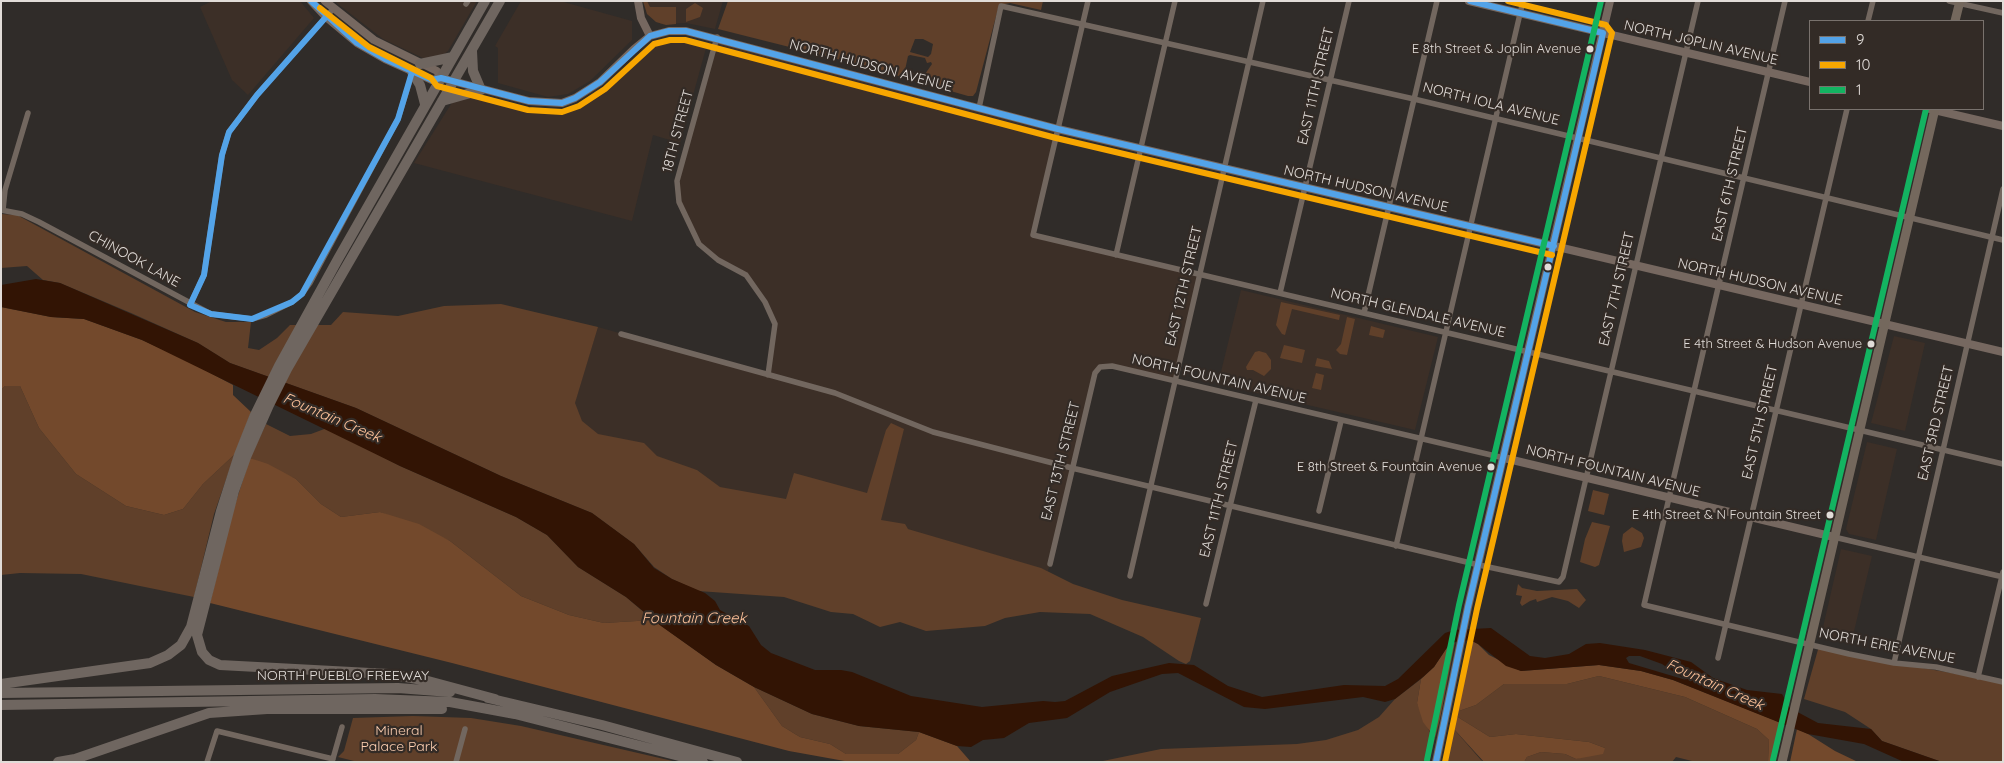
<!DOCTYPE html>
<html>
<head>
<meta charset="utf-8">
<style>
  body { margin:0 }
  #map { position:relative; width:2004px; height:763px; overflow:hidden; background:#302c29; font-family:Quicksand,sans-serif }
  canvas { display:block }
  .frame { position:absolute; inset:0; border:2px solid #e1dcd8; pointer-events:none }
  .legend { position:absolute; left:1809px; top:20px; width:175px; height:90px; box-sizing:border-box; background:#332b26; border:1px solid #79726d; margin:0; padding:6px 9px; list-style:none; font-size:15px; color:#e1dcd8 }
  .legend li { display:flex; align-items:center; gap:10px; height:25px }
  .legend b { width:25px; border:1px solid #79726d }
</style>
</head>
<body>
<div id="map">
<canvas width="2004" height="763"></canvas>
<div class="frame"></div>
<ul class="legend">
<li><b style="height:6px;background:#53a3e8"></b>9</li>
<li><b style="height:6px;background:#f7a600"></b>10</li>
<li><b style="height:6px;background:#13b361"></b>1</li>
</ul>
</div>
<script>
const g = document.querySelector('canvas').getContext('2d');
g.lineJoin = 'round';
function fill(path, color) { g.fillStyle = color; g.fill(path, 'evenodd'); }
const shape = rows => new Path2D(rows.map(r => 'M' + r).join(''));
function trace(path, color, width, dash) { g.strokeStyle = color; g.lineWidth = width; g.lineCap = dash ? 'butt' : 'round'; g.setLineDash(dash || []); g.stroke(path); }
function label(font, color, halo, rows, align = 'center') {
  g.font = font + ' Quicksand,sans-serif'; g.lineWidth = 4.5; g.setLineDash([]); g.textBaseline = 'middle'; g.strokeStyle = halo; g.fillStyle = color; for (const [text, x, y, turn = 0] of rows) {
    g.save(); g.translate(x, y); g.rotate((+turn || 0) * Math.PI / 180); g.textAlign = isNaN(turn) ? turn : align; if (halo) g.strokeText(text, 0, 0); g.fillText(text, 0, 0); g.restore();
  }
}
fill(shape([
  [212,1,300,1,314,18,248,95,232,80,200,7],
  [334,1,477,1,448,51,441,57,425,59,383,39],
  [521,1,560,1,632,21,632,40,590,81,568,94,548,97,498,83,498,48,495,46],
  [643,1,723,1,715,29,686,23,661,24,647,14],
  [717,37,1058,129,1033,235,1198,275,1175,382,1111,366,1100,367,1095,373,1048,571,908,529,719,487,697,470,564,437,598,327,768,375,775,324,746,275,718,260,699,244,679,202,677,181],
  [684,38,703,42,706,48,680,143,653,135,632,221,414,163,453,101,470,97,538,112,568,109,595,95,642,52,652,45,666,40],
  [1241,290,1438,337,1415,430,1218,384],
  [1894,336,1925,343,1905,431,1871,423],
  [1867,442,1897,449,1876,540,1849,534,1846,529],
  [1841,549,1872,556,1851,644,1821,636]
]), '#3c2f27');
fill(shape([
  [643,1,647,1,650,7,676,7,676,24,666,25,656,22,647,14],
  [728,1,1043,1,1041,10,1010,3,999,5,976,92,973,96,968,96,853,63,718,29],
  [915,39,923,39,933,44,931,54,928,57,910,52],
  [910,55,925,58,927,63,931,62,932,64,923,77,905,70,908,56],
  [695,3,703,8,700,17,686,22,686,9],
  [1,214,17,215,28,221,195,312,226,322,251,322,248,348,259,350,277,338,290,325,331,325,343,312,398,316,444,306,501,304,598,327,575,403,582,421,598,434,644,443,657,456,697,470,720,487,786,499,794,473,867,493,886,430,891,423,904,429,881,520,905,524,908,529,1041,568,1073,584,1122,600,1201,618,1190,661,1186,664,1179,661,1143,637,1090,614,1040,612,1005,618,985,626,926,631,900,622,880,627,853,614,831,612,784,597,698,591,672,579,654,567,634,544,592,513,501,476,356,408,230,363,198,343,131,313,60,283,43,280,27,266,1,268],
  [1281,302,1340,315,1339,320,1292,309,1285,335,1282,334,1276,325],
  [1347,317,1355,319,1347,355,1340,354,1336,350,1341,344],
  [1371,326,1385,330,1383,338,1369,335],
  [1284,345,1305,350,1302,363,1280,358],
  [1259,351,1266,353,1271,360,1271,369,1264,376,1253,370,1247,370,1246,367,1255,352],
  [1317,358,1329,361,1332,369,1315,366],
  [1316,373,1324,375,1321,390,1312,388],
  [5,386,20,386,39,428,76,474,126,506,164,515,183,509,203,484,235,454,214,514,194,597,81,574,20,573,1,575,1,390],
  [266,424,290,436,311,434,327,428,400,466,516,517,547,535,578,567,626,597,653,620,604,623,569,615,521,596,450,541,380,512,341,517,321,504,296,479,250,458],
  [1593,490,1609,494,1604,515,1588,511],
  [1592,522,1610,526,1599,565,1595,567,1580,562,1585,539],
  [1632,527,1642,533,1644,538,1641,547,1624,552,1622,541,1623,534],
  [1518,584,1522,588,1537,591,1577,589,1586,600,1579,608,1568,601,1552,597,1537,602,1536,599,1530,601,1522,606,1520,603,1522,596,1516,595],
  [1819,646,1894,663,2003,682,2003,762,1942,762,1882,741,1871,729,1845,712,1804,699],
  [1599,676,1685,697,1757,729,1769,740,1768,762,1696,762,1676,757,1672,762,1524,762,1527,757,1541,752,1565,754,1576,759,1605,748,1589,742,1516,734,1490,737,1456,716,1456,712,1476,705,1504,684,1567,684],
  [1421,679,1417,703,1431,735,1435,738,1429,762,1098,762,1161,749,1297,744,1326,740,1358,730,1379,717,1395,699],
  [754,687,812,714,859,726,919,732,916,740,898,754,846,754,830,744,800,737,782,726],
  [413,716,471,718,521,726,677,762,358,762,338,757,344,751,353,718],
  [1453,728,1481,760,1484,762,1445,762]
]), '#60402a');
fill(shape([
  [1,307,51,317,84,319,142,340,184,359,233,385,233,395,251,412,235,454,203,484,183,509,164,515,126,506,76,474,39,428,20,386,5,386,1,390],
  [250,458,268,464,296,479,321,504,341,517,380,512,419,524,450,541,521,596,569,615,604,623,653,620,716,665,754,687,782,726,800,737,830,744,846,754,898,754,916,740,919,732,957,746,971,762,850,762,789,751,452,663,210,603,232,514],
  [1470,640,1478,644,1489,655,1521,671,1599,665,1641,671,1673,680,1784,724,1775,762,1768,762,1769,740,1757,729,1685,697,1599,676,1567,684,1504,684,1476,705,1456,712],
  [1455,642,1440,719,1435,738,1423,722,1417,703,1421,679,1434,667,1448,646],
  [1456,716,1490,737,1516,734,1589,742,1605,748,1603,754,1576,759,1565,754,1541,752,1527,757,1524,762,1484,762,1453,728],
  [1797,729,1808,734,1835,751,1858,762,1790,762]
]), '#73492c');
fill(shape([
  [36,279,60,283,198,343,230,363,356,408,501,476,592,513,634,544,654,568,672,579,705,593,715,601,720,610,749,626,761,645,771,653,815,670,841,670,852,672,911,696,982,707,1043,701,1055,702,1065,701,1112,676,1169,663,1194,665,1228,686,1262,697,1344,685,1385,686,1398,679,1445,633,1454,630,1491,628,1530,656,1545,658,1569,654,1586,644,1600,643,1645,650,1691,662,1713,678,1747,690,1782,694,1790,708,1818,723,1871,729,1882,741,1942,762,1904,762,1864,744,1808,734,1673,680,1641,671,1599,665,1521,671,1506,666,1478,644,1470,640,1455,642,1448,646,1434,667,1423,677,1395,699,1385,702,1363,697,1265,709,1244,707,1178,673,1162,674,1110,692,1067,718,1029,723,1004,738,983,740,971,747,957,746,919,732,859,726,812,714,754,687,716,665,661,626,626,597,578,567,547,535,516,517,400,466,142,340,84,319,51,317,1,307,1,285],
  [1629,656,1640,656,1662,664,1686,680,1629,663,1626,658]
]), '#321404');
trace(shape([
  [1088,1,1033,235,2003,464],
  [1785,1,1644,605,1849,654,1894,663,1936,667,2003,682],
  [1949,1,2003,13],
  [466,4,468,1],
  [1868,21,1873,1],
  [717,37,677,181,679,202,699,244,718,260,746,275,765,302,775,324,768,375],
  [979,108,1001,6,1414,99,2003,240],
  [1,210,22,214,39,222,211,314,252,319,266,315,292,302,302,294,310,283,398,119,412,74],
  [3,210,5,190,28,113],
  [1116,255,1175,1],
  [1280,293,1349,1],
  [190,305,204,275,222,155,229,132,257,95,333,9],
  [1364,313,1437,1],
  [621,334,835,393,933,432,1072,468,1479,565,1559,582,1563,577,1584,487,1698,1],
  [1319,511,1341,421],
  [1834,537,2003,577],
  [1396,546,1523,1],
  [1050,564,1095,373,1100,367,1112,366,1504,458],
  [1130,576,1263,1],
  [1206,604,1256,400],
  [1718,658,1847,109],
  [1894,663,2003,189],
  [1978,677,2003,572],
  [207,762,217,731,333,759],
  [332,762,342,727],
  [456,762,465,729]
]), '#72675f', 5.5);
trace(shape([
  [311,1,326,17,357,43,385,59,432,80,441,78,529,101,562,103,575,98,600,82,634,49,650,36,669,31,686,31,1058,129,2003,352],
  [325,1,374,40,437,71,441,78],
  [638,1,641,18,650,36],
  [1469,1,1810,82],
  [1930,109,2003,126],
  [1504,458,1834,537],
  [1436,762,1468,607,1610,1]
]), '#766860', 8);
trace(shape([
  [1955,21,1960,1],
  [1782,762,1935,109]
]), '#74685d', 9);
trace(shape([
  [420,64,453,57],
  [412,72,420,85,425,104],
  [442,101,481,90,473,71,472,51],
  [1,684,150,663,168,655,181,645,191,627,221,511,239,455,254,417,279,366,338,259,485,1],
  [1,693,398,688,450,692],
  [488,698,602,725,737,762],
  [495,699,428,681,389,674,220,665,209,660,202,652,197,635,234,491,246,457,269,405,287,369,500,1],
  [1,705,375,699,450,702,515,714,703,762],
  [58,762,75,759,209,713,267,709,442,709]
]), '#6f6660', 10);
trace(shape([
  [311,1,357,43,385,59,432,80,441,78,529,101,562,103,575,98,600,82,650,36,669,31,686,31,1058,129,1554,246],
  [326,17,257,95,229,132,222,155,204,275,190,305,211,314,252,319,292,302,302,294,398,119,412,72],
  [1436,762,1468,607,1603,33,1470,1]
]), '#53a3e8', 6);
trace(shape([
  [320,8,369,47,431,78,437,86,528,110,562,112,579,106,605,89,654,44,670,40,685,40,1056,138,1552,255],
  [1445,762,1477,609,1612,33,1606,25,1508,1]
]), '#f7a600', 6);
trace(shape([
  [1427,760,1459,605,1601,1],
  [1773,760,1926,109]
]), '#13b361', 6);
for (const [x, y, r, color] of [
  [1590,49,4.5,"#e1dcd8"],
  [1548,267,4.5,"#e1dcd8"],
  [1871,344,4.5,"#e1dcd8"],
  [1491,467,4.5,"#e1dcd8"],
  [1830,515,4.5,"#e1dcd8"]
]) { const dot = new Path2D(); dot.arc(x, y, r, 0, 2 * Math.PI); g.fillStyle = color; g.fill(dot); trace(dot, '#332b26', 2); }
label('13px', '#e1dcd8', '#332b26', [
  ["E 8th Street & Joplin Avenue",1581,49],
  ["E 4th Street & Hudson Avenue",1862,344],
  ["E 8th Street & Fountain Avenue",1482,467],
  ["E 4th Street & N Fountain Street",1821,515]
], 'right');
label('14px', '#e1dcd8', '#332b26', [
  ["NORTH JOPLIN AVENUE",1701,43,13],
  ["NORTH HUDSON AVENUE",871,66,15],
  ["EAST 11TH STREET",1316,86,-77],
  ["NORTH IOLA AVENUE",1491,104,14],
  ["18TH STREET",678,131,-75],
  ["EAST 6TH STREET",1730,184,-77],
  ["NORTH HUDSON AVENUE",1366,189,13],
  ["CHINOOK LANE",134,259,29],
  ["NORTH HUDSON AVENUE",1760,282,13],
  ["EAST 12TH STREET",1184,286,-77],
  ["EAST 7TH STREET",1617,289,-77],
  ["NORTH GLENDALE AVENUE",1418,313,13],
  ["NORTH FOUNTAIN AVENUE",1219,379,13],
  ["EAST 5TH STREET",1760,422,-77],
  ["EAST 3RD STREET",1936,423,-77],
  ["EAST 13TH STREET",1061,461,-76],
  ["NORTH FOUNTAIN AVENUE",1613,471,14],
  ["EAST 11TH STREET",1219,499,-76],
  ["NORTH ERIE AVENUE",1887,646,11],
  ["NORTH PUEBLO FREEWAY",343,676]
]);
label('14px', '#fdcfb1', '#332b26', [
  ["Mineral",399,731],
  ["Palace Park",399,747]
]);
label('italic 15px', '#fec29a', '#332b26', [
  ["Fountain Creek",332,418,23],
  ["Fountain Creek",694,618],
  ["Fountain Creek",1715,685,24]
]);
</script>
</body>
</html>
